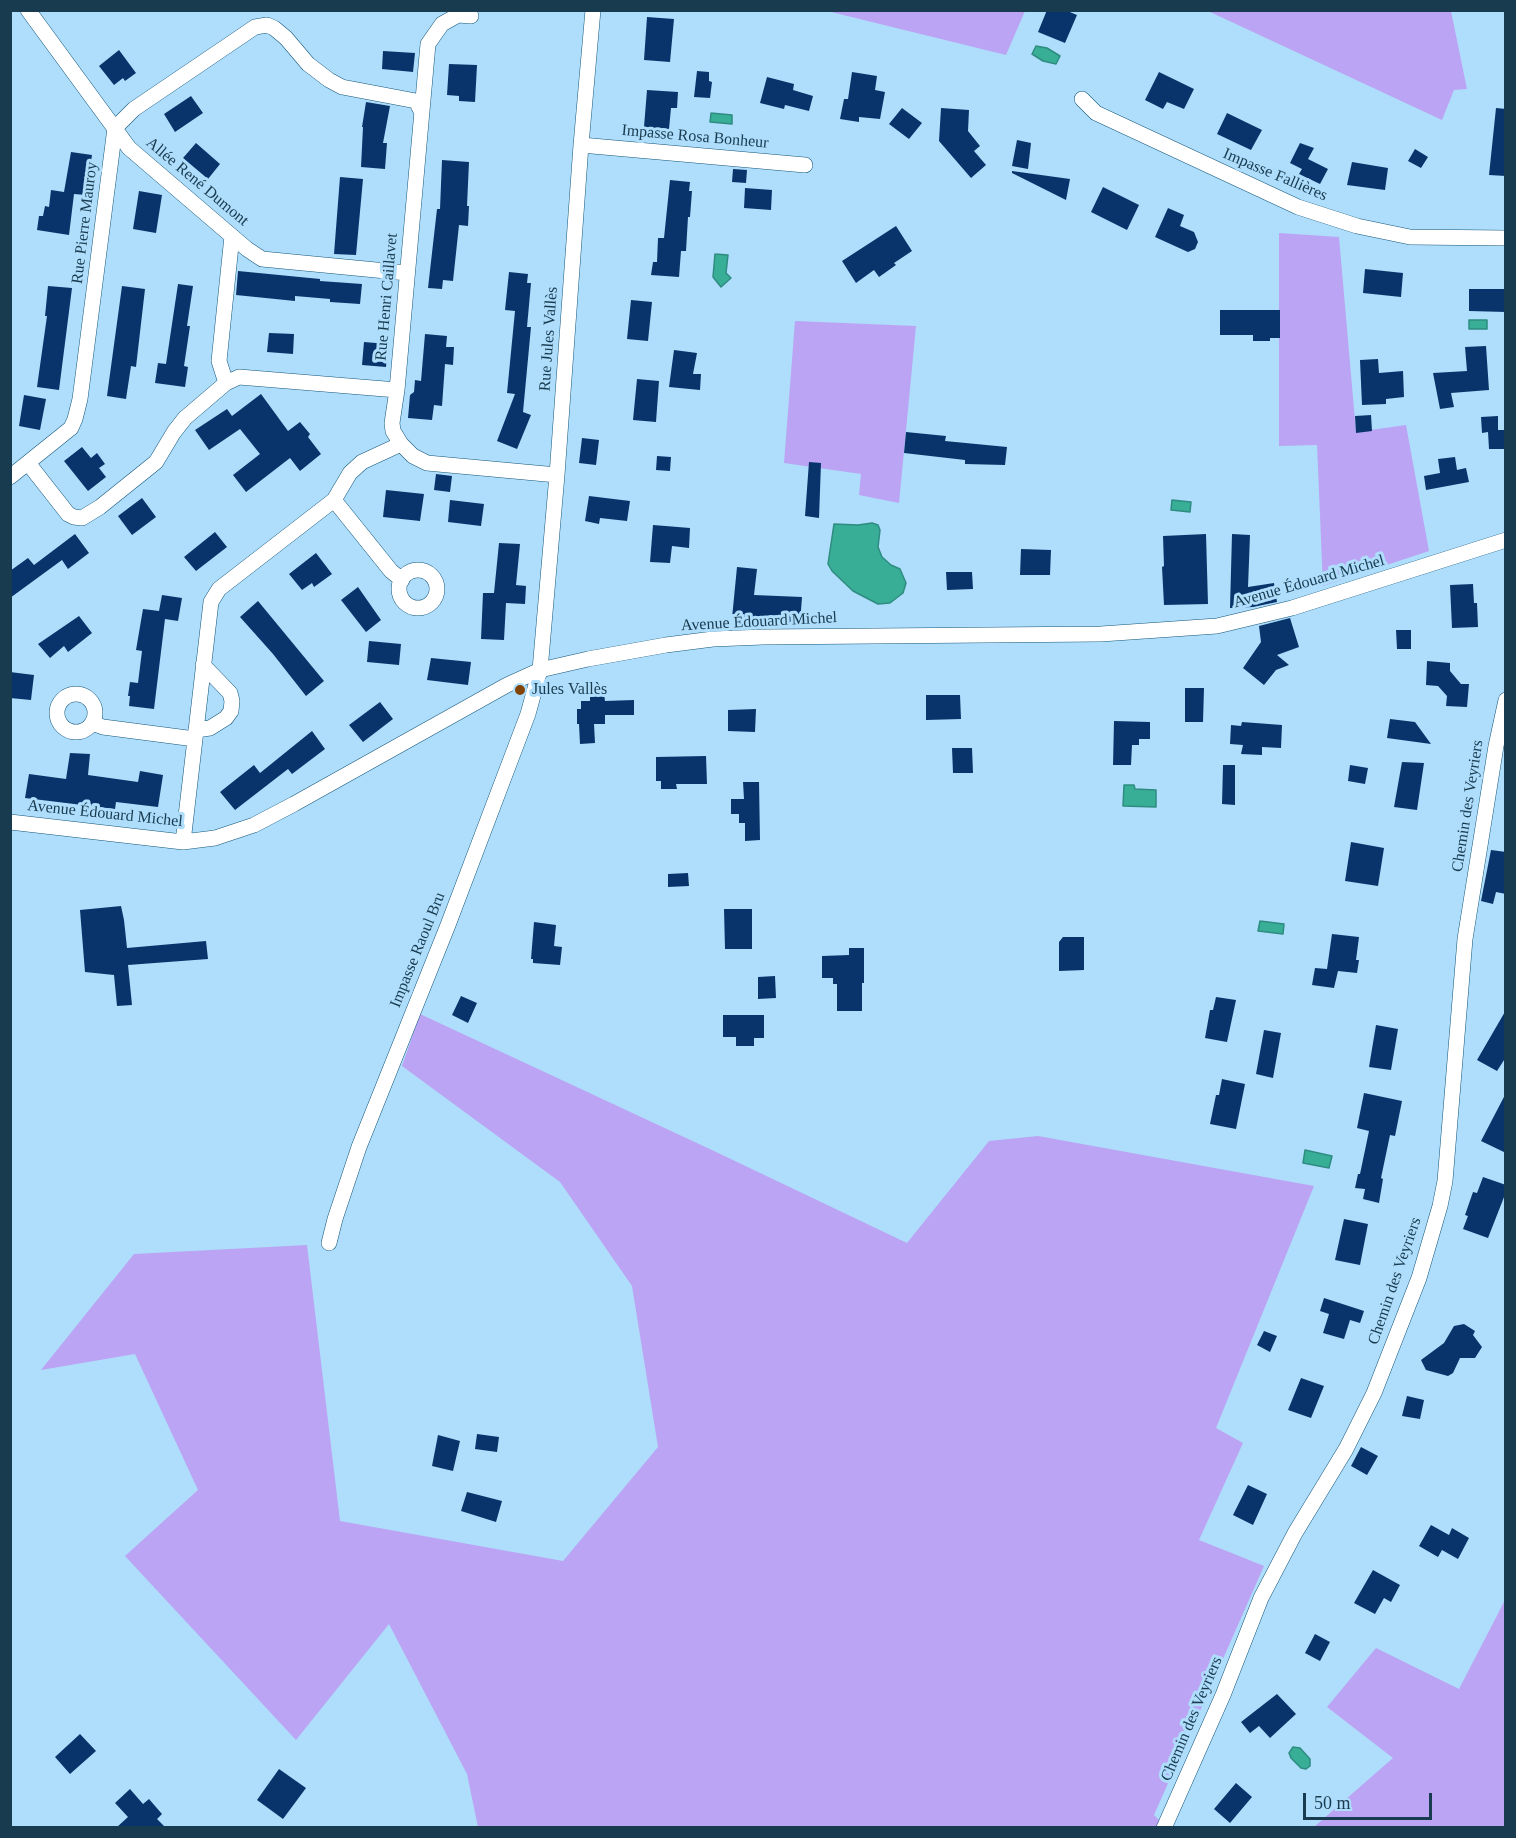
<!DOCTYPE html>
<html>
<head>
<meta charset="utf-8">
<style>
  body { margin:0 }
  #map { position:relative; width:1516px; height:1838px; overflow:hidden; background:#afddfc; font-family:"Times New Roman",serif }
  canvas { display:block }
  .frame { position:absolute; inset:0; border:12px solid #183b4f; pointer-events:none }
  .scale { position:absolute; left:1303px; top:1793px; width:129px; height:27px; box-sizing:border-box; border:3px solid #183b4f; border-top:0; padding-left:8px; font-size:18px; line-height:21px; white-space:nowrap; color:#183b4f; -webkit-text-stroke:4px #afddfc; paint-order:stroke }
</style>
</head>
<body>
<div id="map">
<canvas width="1516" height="1838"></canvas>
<div class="frame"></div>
<div class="scale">50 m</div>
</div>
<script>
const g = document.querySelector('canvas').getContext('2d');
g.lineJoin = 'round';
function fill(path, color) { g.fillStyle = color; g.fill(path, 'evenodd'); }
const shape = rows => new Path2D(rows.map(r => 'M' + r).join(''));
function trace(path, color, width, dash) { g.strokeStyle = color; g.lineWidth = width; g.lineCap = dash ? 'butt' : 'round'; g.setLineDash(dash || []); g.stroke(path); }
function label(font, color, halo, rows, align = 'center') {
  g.font = font + ' "Times New Roman",serif'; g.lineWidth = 6; g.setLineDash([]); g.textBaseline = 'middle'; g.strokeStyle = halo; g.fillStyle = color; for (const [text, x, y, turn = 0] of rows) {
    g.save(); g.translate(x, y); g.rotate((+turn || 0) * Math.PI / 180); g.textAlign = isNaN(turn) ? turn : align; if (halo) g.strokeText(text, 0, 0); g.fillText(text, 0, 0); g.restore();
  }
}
fill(shape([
  [827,11,1025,10,1025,11,1006,55],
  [1208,11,1451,11,1467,89,1454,90,1442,120],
  [1279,233,1339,237,1356,432,1406,425,1429,551,1323,586,1317,445,1279,446],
  [795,321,916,326,899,503,859,495,861,474,784,463],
  [420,1014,714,1151,907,1243,989,1141,1038,1136,1314,1186,1216,1428,1243,1443,1199,1540,1264,1566,1154,1815,1166,1827,478,1827,467,1774,389,1624,296,1740,125,1556,198,1490,135,1354,41,1370,134,1254,307,1245,340,1521,563,1561,658,1447,632,1286,560,1182,402,1066],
  [1505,1600,1505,1827,1314,1827,1393,1758,1327,1707,1376,1648,1459,1689]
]), '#bba4f3');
const water = shape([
  [1036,46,1047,48,1060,56,1056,64,1043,61,1032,54,1036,46],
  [711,113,732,115,732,124,710,122,711,113],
  [715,254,728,255,726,273,731,278,721,287,713,277,715,254],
  [1469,320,1487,320,1487,329,1469,329,1469,320],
  [1172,500,1191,502,1190,512,1171,510,1172,500],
  [872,523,878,525,880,530,878,547,882,557,891,565,900,569,906,583,903,593,890,603,878,604,853,591,832,571,828,564,834,524,858,525,872,523],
  [1124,785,1134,785,1135,789,1156,790,1156,807,1123,806,1124,785],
  [1260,921,1284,924,1283,934,1258,931,1260,921],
  [1305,1150,1332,1156,1329,1168,1303,1163,1305,1150],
  [1293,1747,1300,1748,1310,1759,1310,1766,1306,1769,1301,1768,1291,1758,1289,1753,1293,1747]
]);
fill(water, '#38ae97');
trace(water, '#2e8c81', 1.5);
fill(shape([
  [1047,10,1065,10,1077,15,1065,43,1038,32],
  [647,17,674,19,670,62,644,60],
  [119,50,136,73,125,81,123,78,114,85,99,66],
  [383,51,415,53,413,72,382,69],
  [449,64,477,65,475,102,459,101,459,96,447,95],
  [697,71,709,72,709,81,712,82,710,98,694,97],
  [852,72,877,76,875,90,885,92,880,119,859,117,859,122,840,119,844,99,848,99],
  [1159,72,1194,89,1184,109,1167,102,1163,109,1145,100],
  [767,77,794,84,793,90,813,96,809,111,785,105,784,109,760,103],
  [647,90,678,92,677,108,671,108,669,129,644,127],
  [191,96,203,113,175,132,164,114],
  [366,102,390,106,383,143,387,143,385,169,361,167,363,127,362,127],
  [902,108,922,123,909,139,889,124],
  [941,108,969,110,968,131,980,146,974,151,986,165,971,178,939,141],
  [1496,108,1506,109,1506,176,1489,175],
  [1227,113,1262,130,1251,150,1217,134],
  [1017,140,1031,143,1028,169,1012,166],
  [196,143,220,164,208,179,183,158],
  [1300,143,1314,148,1308,159,1328,169,1320,184,1299,174,1302,169,1290,163],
  [1415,149,1428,157,1421,168,1408,161],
  [71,152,92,155,86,195,74,194,69,235,37,230,39,216,43,216,45,206,49,207,51,190,64,192],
  [442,160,469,162,467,206,469,206,468,226,459,225,453,281,443,280,442,289,428,288,437,209,440,209],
  [1352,162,1388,168,1385,190,1347,185],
  [733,169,747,170,746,183,732,182],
  [1012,171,1070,179,1066,200,1012,173],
  [340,177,363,179,356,255,334,254],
  [670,180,690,182,689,191,692,191,690,217,688,217,686,251,681,251,679,277,651,275,653,262,657,262,658,238,664,238],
  [1103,187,1139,205,1127,230,1091,212],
  [745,188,772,190,771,210,744,208],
  [139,191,162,195,156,233,133,229],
  [1168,208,1184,215,1180,226,1194,232,1198,242,1195,249,1188,252,1155,237],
  [896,226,912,251,894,263,896,265,879,277,874,270,856,283,842,261],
  [1365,269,1403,273,1401,297,1363,293],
  [238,271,320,279,320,281,362,284,360,304,330,302,330,299,295,296,295,301,236,295],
  [509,272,528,274,527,283,531,283,527,327,531,327,523,412,531,415,517,449,497,441,515,394,507,393,515,311,505,310],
  [178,284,193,286,187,326,190,326,184,366,188,367,185,387,155,383,158,363,166,364],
  [48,286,72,288,59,390,37,387,47,316,45,316],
  [122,286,145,289,136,367,131,366,126,399,107,396],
  [1469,289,1506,289,1506,312,1469,311],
  [631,300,652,302,648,341,627,339],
  [1220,310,1280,310,1280,338,1270,338,1270,341,1253,341,1253,335,1220,335],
  [269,333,294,334,293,354,267,352],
  [425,334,447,336,446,347,454,347,453,365,445,364,442,406,434,405,432,420,408,418,410,395,414,392,415,380,421,381],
  [364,342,388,344,386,367,362,365],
  [1486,346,1489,390,1451,393,1454,407,1440,409,1433,373,1467,371,1465,347],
  [674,350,697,353,693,374,701,374,700,390,669,387],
  [1378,359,1379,373,1403,371,1404,397,1386,399,1386,404,1362,405,1360,360],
  [637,379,659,381,656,422,633,420],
  [261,394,288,431,300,422,310,434,308,437,321,454,300,471,290,458,246,492,233,475,260,454,240,429,209,450,195,430,227,409,232,416],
  [24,395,46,399,40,430,19,426],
  [1371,415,1372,431,1356,433,1355,416],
  [1498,416,1498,430,1506,430,1506,449,1489,449,1488,432,1482,433,1481,417],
  [906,432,946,436,945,441,1007,447,1005,465,965,464,965,460,904,453],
  [582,438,599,440,596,465,579,463],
  [82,447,91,458,97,453,105,464,99,468,106,477,88,491,64,461],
  [657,456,671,457,670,471,656,470],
  [1455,457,1457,470,1466,468,1469,482,1426,490,1424,476,1440,473,1438,459],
  [809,462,821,463,819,518,805,516],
  [436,474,452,476,450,492,434,490],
  [386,490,424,494,420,521,383,517],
  [589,496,630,501,627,521,600,518,599,524,585,521],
  [142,498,156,517,132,535,118,516],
  [450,500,484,504,481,526,448,522],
  [653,525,690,528,689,548,672,546,670,563,650,562],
  [215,532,227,547,196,571,184,557],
  [75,534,89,553,68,569,62,560,10,598,10,571,28,558,34,565],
  [1206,534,1208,604,1164,605,1162,567,1164,566,1163,536],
  [1232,534,1250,535,1248,587,1274,583,1277,602,1253,607,1230,608],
  [499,543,520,544,516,585,526,586,525,604,506,603,504,640,481,639,483,593,494,593],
  [1021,549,1051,550,1050,575,1020,575],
  [316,553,332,574,314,587,312,583,302,590,289,574],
  [737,567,757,569,754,595,802,597,800,624,732,618],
  [946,572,972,572,973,589,947,590],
  [1473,584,1474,603,1477,603,1478,627,1452,628,1450,585],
  [358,587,381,620,366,632,341,600],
  [162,595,182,598,178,621,165,619,154,709,129,706,130,696,128,696,130,682,138,683,142,651,136,650,143,609,159,611],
  [258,601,324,681,306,696,273,654,240,617],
  [79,616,92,633,68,652,64,646,50,658,38,644],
  [1290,618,1299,647,1277,655,1289,665,1276,670,1264,685,1243,668,1261,642,1259,626],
  [1396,630,1411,630,1411,649,1397,649],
  [369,641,401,644,399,665,367,662],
  [431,658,471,662,468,685,427,680],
  [1427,661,1450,663,1450,671,1461,684,1469,684,1467,707,1446,706,1447,696,1438,686,1426,685],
  [10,672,34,675,31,700,10,698],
  [1185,688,1204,688,1203,722,1185,722],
  [590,693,604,693,605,701,634,700,634,715,605,715,605,724,594,724,595,743,580,744,579,724,577,724,577,709,581,709,581,701,590,701],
  [926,695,960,695,961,719,926,720],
  [380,702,393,719,363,742,349,725],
  [756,709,755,732,728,731,728,710],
  [1390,719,1415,722,1431,744,1387,738],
  [1114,721,1150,722,1150,739,1139,739,1139,745,1132,745,1131,765,1113,765],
  [1242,722,1282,725,1281,748,1262,747,1262,755,1241,754,1243,745,1230,744,1231,725,1241,726],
  [312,731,325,749,292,774,288,769,235,810,220,792,254,765,260,773],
  [952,748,972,748,973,773,953,773],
  [70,753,90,754,88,775,138,782,140,771,163,775,158,807,116,802,115,809,25,798,29,774,66,779],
  [706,756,707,784,676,784,677,789,661,789,661,781,656,781,656,757],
  [1402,762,1424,763,1417,810,1394,807],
  [1223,765,1235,765,1235,805,1222,804],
  [1350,765,1368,768,1365,784,1348,781],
  [743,782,759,782,760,840,745,841,745,823,739,823,739,814,731,814,731,799,744,799],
  [1351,842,1384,848,1378,886,1345,881],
  [1491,850,1506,852,1506,894,1496,892,1493,904,1481,901],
  [688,873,689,886,668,887,668,874],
  [121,906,124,920,127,948,206,941,208,959,128,965,132,1005,117,1006,114,975,85,972,80,910],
  [724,909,752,909,752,949,725,949],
  [534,922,556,925,554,946,562,947,560,965,533,963,533,959,531,959],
  [1332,934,1359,937,1356,960,1359,960,1357,973,1338,971,1334,988,1312,985,1315,968,1327,969],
  [1063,937,1084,937,1084,970,1059,971,1059,942],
  [849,948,864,948,864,983,862,983,862,1011,837,1011,837,984,833,984,833,978,822,978,822,956,849,955],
  [775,976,776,998,758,999,758,977],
  [461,996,477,1003,468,1023,452,1015],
  [1216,997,1236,1000,1227,1042,1205,1038,1210,1010,1213,1010],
  [1506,1010,1506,1057,1497,1071,1477,1060],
  [723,1015,764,1015,764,1038,754,1038,754,1046,736,1046,736,1037,723,1037],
  [1376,1025,1398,1029,1391,1070,1369,1067],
  [1264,1030,1281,1033,1273,1078,1256,1074],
  [1222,1079,1245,1084,1236,1129,1210,1124,1216,1095,1219,1095],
  [1364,1093,1402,1101,1395,1136,1390,1135,1381,1178,1383,1179,1379,1203,1363,1199,1365,1189,1355,1188,1358,1174,1360,1174,1369,1131,1357,1128],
  [1506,1093,1506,1153,1481,1141],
  [1483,1177,1506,1185,1506,1192,1488,1238,1463,1229,1468,1216,1465,1215,1473,1192,1477,1193],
  [1344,1219,1368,1224,1360,1265,1335,1260],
  [1324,1298,1364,1311,1360,1323,1350,1320,1344,1339,1323,1333,1329,1314,1320,1311],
  [1464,1324,1475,1331,1473,1335,1482,1347,1475,1358,1460,1358,1453,1373,1448,1376,1426,1370,1421,1360,1444,1343,1454,1326],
  [1264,1331,1277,1336,1270,1352,1257,1345],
  [1301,1378,1324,1386,1311,1418,1288,1410],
  [1407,1396,1424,1400,1420,1419,1402,1416],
  [477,1434,499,1437,497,1452,475,1449],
  [438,1435,460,1441,453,1471,432,1466],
  [1361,1447,1378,1456,1367,1475,1351,1466],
  [1248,1485,1267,1494,1253,1525,1233,1515],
  [467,1492,502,1501,496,1522,461,1511],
  [1431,1525,1449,1535,1452,1528,1469,1538,1458,1559,1442,1550,1438,1557,1419,1546],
  [1373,1570,1400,1585,1391,1602,1384,1598,1375,1614,1354,1603],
  [1315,1634,1330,1642,1320,1661,1305,1653],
  [1277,1694,1296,1714,1270,1738,1259,1726,1250,1733,1241,1722],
  [80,1734,96,1751,70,1774,55,1757],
  [279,1769,306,1788,283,1819,257,1800],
  [1236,1783,1252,1797,1230,1823,1214,1809],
  [130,1789,143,1804,149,1799,162,1814,157,1819,165,1827,117,1827,128,1817,115,1803]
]), '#09346b');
const minor = shape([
  [28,10,129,148,247,249,262,259,407,273],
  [471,16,458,15,442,24,428,44,397,390,392,423,393,431,401,444,413,456,427,463,557,475],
  [1082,99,1096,113,1298,207,1357,226,1410,237,1506,238],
  [581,145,805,165],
  [226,383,219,361,232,236],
  [28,463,68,514,74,517,82,518,100,507,156,462,174,432,185,418,226,383,239,377,397,390],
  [10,477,71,428,75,419,80,399,115,128,134,109,255,27,267,25,274,28,286,38,308,64,329,80,342,87,416,101,421,111],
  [334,500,391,571,402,580],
  '399 589a19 19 0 1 1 38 0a19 19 0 1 1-38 0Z',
  '57 713a19 19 0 1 1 38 0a19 19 0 1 1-38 0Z',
  [92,723,103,727,195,739],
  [196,730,210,728,226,718,231,711,232,701,230,693,203,665],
  [10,822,183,842,215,838,254,825,294,804,507,685,540,670,588,659,666,645,713,639,763,637,1101,634,1217,626,1292,608,1506,540],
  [183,842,211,602,219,589,334,500,350,473,362,462,401,444],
  [329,1243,335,1219,359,1147,448,925,528,714,540,670,557,475,581,145,593,10],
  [1164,1828,1223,1695,1261,1598,1295,1533,1346,1449,1374,1393,1419,1278,1440,1206,1445,1181,1465,939,1496,746,1506,700]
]);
trace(minor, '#14577a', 16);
trace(minor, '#fff', 15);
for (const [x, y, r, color] of [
  [520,690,6,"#824404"]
]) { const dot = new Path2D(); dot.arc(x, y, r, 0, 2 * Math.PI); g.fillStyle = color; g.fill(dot); trace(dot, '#afddfc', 2); }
label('16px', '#183b4f', '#afddfc', [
  ["Impasse Rosa Bonheur",695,137,5],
  ["Impasse Fallières",1275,175,23],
  ["Allée René Dumont",197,182,40],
  ["Rue Pierre Mauroy",85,223,-83],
  ["Rue Henri Caillavet",387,297,-85],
  ["Rue Jules Vallès",549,339,-86],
  ["Avenue Édouard Michel",1309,582,-16],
  ["Avenue Édouard Michel",759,622,-3],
  ["Chemin des Veyriers",1468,806,-81],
  ["Avenue Édouard Michel",105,814,6],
  ["Impasse Raoul Bru",418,950,-68],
  ["Chemin des Veyriers",1395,1281,-71],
  ["Chemin des Veyriers",1192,1719,-67]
]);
label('16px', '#183b4f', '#afddfc', [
  ["Jules Vallès",532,690]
], 'left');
</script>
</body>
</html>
